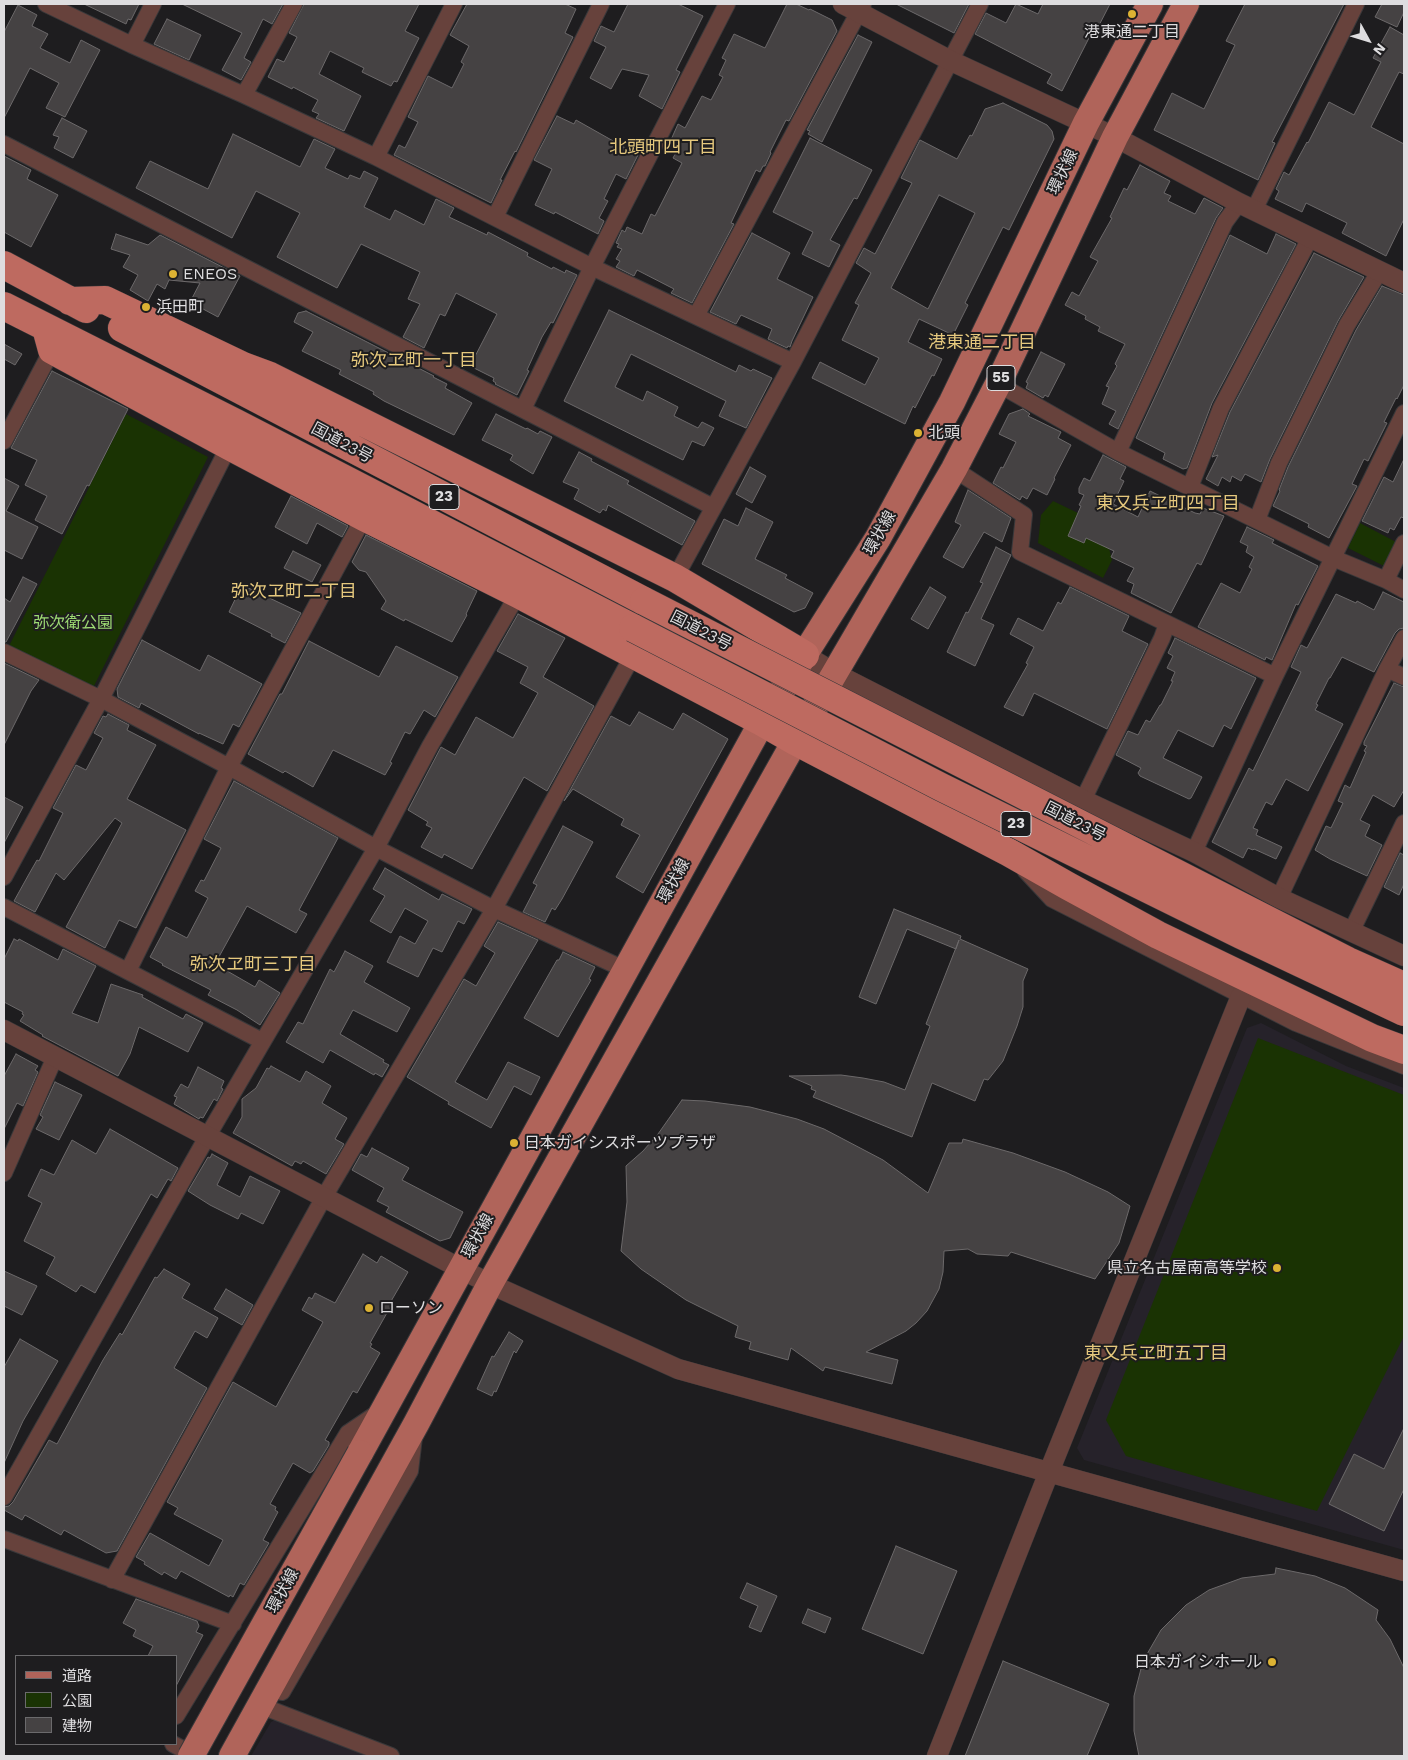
<!DOCTYPE html>
<html>
<head>
<meta charset="utf-8">
<style>
  body { margin:0 }
  #map { position:relative; width:1408px; height:1760px; overflow:hidden; background:#1e1d1f; font-family:"Work Sans","Noto Sans JP",sans-serif }
  canvas { display:block }
  .frame { position:absolute; inset:0; border:5px solid #dedddf; pointer-events:none }
  .legend { position:absolute; left:15px; top:1655px; width:162px; height:90px; box-sizing:border-box; background:#1e1d1f; border:1px solid #6b6a6c; margin:0; padding:6px 9px; list-style:none; font-size:15px; color:#dedddf }
  .legend li { display:flex; align-items:center; gap:10px; height:25px }
  .legend b { width:25px; border:1px solid #6b6a6c }
  .north { position:absolute; left:1343px; top:15px; width:50px; height:50px; -webkit-text-stroke:4px #1e1d1f; paint-order:stroke; rotate:129deg; font-size:14px; font-weight:700; line-height:20px; text-align:center; color:#dedddf }
  .north::after { content:''; display:block; margin:auto; width:18px; height:22px; background:#dedddf; clip-path:polygon(50% 0,100% 100%,50% 72%,0 100%) }
</style>
</head>
<body>
<div id="map">
<canvas width="1408" height="1760"></canvas>
<div class="frame"></div>
<ul class="legend">
<li><b style="height:6px;background:#b0645a"></b>道路</li>
<li><b style="height:14px;background:#1a3303"></b>公園</li>
<li><b style="height:14px;background:#454243"></b>建物</li>
</ul>
<div class="north">N</div>
</div>
<script>
const g = document.querySelector('canvas').getContext('2d');
g.lineJoin = 'round';
function fill(path, color) { g.fillStyle = color; g.fill(path, 'evenodd'); }
const shape = rows => new Path2D(rows.map(r => 'M' + r).join(''));
function trace(path, color, width, dash) { g.strokeStyle = color; g.lineWidth = width; g.lineCap = dash ? 'butt' : 'round'; g.setLineDash(dash || []); g.stroke(path); }
function label(font, color, halo, rows, align = 'center') {
  g.font = font + ' "Work Sans","Noto Sans JP",sans-serif'; g.lineWidth = 4; g.setLineDash([]); g.textBaseline = 'middle'; g.strokeStyle = halo; g.fillStyle = color; for (const [text, x, y, turn = 0] of rows) {
    g.save(); g.translate(x, y); g.rotate((+turn || 0) * Math.PI / 180); g.textAlign = isNaN(turn) ? turn : align; if (halo) g.strokeText(text, 0, 0); g.fillText(text, 0, 0); g.restore();
  }
}
fill(shape([
  [1261,1023,1346,1066,1404,1088,1404,1550,1084,1460,1077,1448,1247,1028],
  [277,1719,369,1756,251,1756,271,1722]
]), '#26222a');
fill(shape([
  [126,414,208,457,93,688,9,646],
  [1053,501,1103,525,1112,560,1103,578,1038,543,1041,515],
  [1360,523,1396,542,1384,566,1348,548],
  [1258,1038,1404,1095,1404,1336,1317,1511,1126,1456,1106,1420]
]), '#1a3303');
const building = shape([
  [84,4,139,4,131,20,128,19,126,24,84,4],
  [182,4,283,4,272,24,263,19,244,58,251,62,241,80,222,70,242,33,182,4],
  [304,4,419,4,405,31,419,38,397,82,394,81,391,86,362,72,364,68,330,51,319,74,361,96,344,131,316,118,319,114,312,111,318,100,293,87,292,89,268,77,277,59,284,62,297,37,289,33,304,4],
  [467,4,565,4,576,9,565,33,573,37,516,152,515,151,500,180,502,180,491,203,394,155,399,145,405,148,418,122,408,117,428,76,452,88,464,64,461,62,469,46,450,35,467,4],
  [628,4,678,4,703,16,676,70,680,72,662,109,639,96,649,75,622,69,611,89,590,78,606,47,594,41,601,26,614,32,628,4],
  [787,4,796,4,809,10,810,9,832,20,837,31,789,121,786,120,770,152,771,153,765,166,763,166,760,172,756,170,731,223,734,224,692,303,671,293,674,289,637,270,634,276,616,267,620,261,616,259,622,249,617,247,619,244,616,243,622,230,625,232,627,227,642,234,651,214,655,216,682,163,673,158,679,147,670,142,678,124,685,128,702,96,711,100,723,77,719,75,726,60,722,58,734,34,765,48,787,4],
  [896,4,969,4,954,33,896,4],
  [1016,4,1038,14,1043,4,1110,4,1093,37,1090,36,1062,91,1047,83,1052,74,975,34,986,13,1006,23,1016,4],
  [1245,4,1344,4,1272,142,1275,143,1258,180,1154,130,1172,93,1204,109,1235,45,1226,41,1245,4],
  [1382,4,1404,4,1404,12,1397,27,1375,17,1382,4],
  [18,5,37,15,32,26,48,34,40,48,70,63,81,40,100,50,65,117,46,108,59,83,30,68,4,118,4,32,18,5],
  [167,19,201,35,189,60,154,44,167,19],
  [1390,27,1404,35,1404,74,1399,72,1371,127,1404,144,1404,219,1386,256,1342,233,1347,223,1306,203,1302,212,1275,199,1279,191,1276,189,1284,172,1289,175,1307,142,1308,143,1329,102,1354,115,1381,62,1373,58,1390,27],
  [858,35,872,42,822,142,808,134,810,131,807,130,858,35],
  [1003,103,1047,125,1052,131,1054,139,1009,230,1003,227,965,303,968,305,953,335,919,319,908,342,942,359,934,376,932,375,915,408,913,406,905,424,812,378,820,362,865,385,879,358,842,340,859,305,855,303,871,273,856,263,864,248,875,254,912,183,901,178,920,140,957,159,970,135,972,136,985,109,1003,103],
  [939,195,975,213,928,309,891,288,939,195],
  [557,116,574,124,576,120,638,155,626,179,616,174,604,199,608,201,599,218,604,221,598,234,555,212,554,214,535,205,552,169,534,160,557,116],
  [62,118,87,131,73,158,54,148,59,137,53,135,62,118],
  [233,134,300,167,314,139,335,149,325,168,348,179,350,175,360,179,364,171,378,178,364,207,390,220,395,210,424,225,436,199,454,208,449,217,487,235,488,232,528,253,527,256,552,269,553,267,565,273,566,270,577,275,553,323,551,322,542,337,527,370,529,371,517,395,495,384,496,383,493,381,494,378,470,366,497,314,456,293,445,316,440,314,424,348,403,337,420,304,408,299,420,272,361,244,337,288,277,257,300,213,256,191,232,238,136,188,150,161,208,189,233,134],
  [810,138,872,170,857,199,854,198,830,240,840,245,829,267,802,254,813,232,773,212,810,138],
  [4,156,31,170,27,179,58,195,31,247,4,232,4,156],
  [1140,165,1170,181,1164,193,1171,196,1168,201,1195,214,1204,198,1223,208,1216,218,1118,429,1109,424,1116,411,1102,404,1109,387,1106,386,1117,366,1115,364,1125,344,1098,331,1100,327,1085,319,1086,316,1065,305,1072,292,1079,296,1098,261,1090,257,1112,218,1110,217,1124,188,1127,190,1140,165],
  [752,233,790,253,777,279,813,297,792,341,790,347,788,346,787,348,768,339,772,329,741,315,736,324,710,312,752,233],
  [116,234,148,245,160,235,240,276,218,317,190,302,200,283,169,280,165,289,157,284,148,301,130,290,138,275,123,267,130,255,111,249,116,234],
  [1276,234,1296,244,1212,403,1187,468,1183,469,1163,459,1165,453,1136,438,1230,235,1267,254,1276,234],
  [1314,253,1364,277,1338,321,1270,459,1261,482,1245,474,1241,481,1232,476,1230,482,1222,477,1218,486,1206,479,1218,455,1212,457,1230,412,1314,253],
  [1382,286,1404,295,1404,385,1397,399,1396,398,1384,422,1387,423,1368,461,1364,459,1352,484,1357,486,1329,538,1308,527,1309,524,1273,506,1280,491,1279,490,1288,467,1356,330,1382,286],
  [609,310,736,372,739,365,751,371,753,369,772,378,746,428,719,416,726,401,631,354,615,387,643,401,647,391,678,407,674,416,698,428,702,422,714,428,704,446,692,441,683,460,564,401,609,310],
  [306,311,434,376,433,377,447,384,445,388,472,403,454,435,384,401,373,394,374,392,339,374,341,370,302,351,313,332,294,322,298,313,306,311],
  [4,344,22,354,15,365,4,359,4,344],
  [1041,352,1065,364,1048,397,1045,395,1043,398,1026,388,1028,383,1026,382,1041,352],
  [52,371,128,409,89,486,87,485,62,534,35,520,47,496,25,485,37,460,11,448,52,371],
  [1023,409,1030,414,1028,416,1061,432,1058,438,1071,445,1054,478,1055,479,1047,495,1033,488,1027,499,1022,496,1020,500,993,483,1001,467,1003,468,1016,442,999,434,1009,414,1023,409],
  [496,414,526,429,527,428,538,434,540,431,552,437,533,474,510,460,513,455,482,440,496,414],
  [579,452,592,459,591,461,629,481,627,484,695,521,682,545,608,505,606,511,603,509,600,513,574,499,579,489,563,482,579,452],
  [1103,455,1126,467,1120,479,1124,481,1113,504,1138,517,1150,491,1195,513,1200,514,1203,508,1224,516,1201,565,1197,563,1171,613,1131,593,1134,584,1127,581,1134,568,1111,557,1114,551,1086,538,1084,543,1068,536,1081,506,1079,505,1084,495,1079,493,1079,488,1084,478,1090,481,1103,455],
  [1404,459,1404,518,1401,517,1394,530,1390,528,1388,533,1362,521,1384,477,1393,482,1404,459],
  [750,467,766,476,752,503,736,494,750,467],
  [4,478,19,486,6,511,38,527,22,559,4,550,4,478],
  [968,490,1011,518,1002,542,984,532,963,568,943,557,961,525,955,522,968,490],
  [291,496,348,526,342,537,317,523,307,544,275,527,291,496],
  [746,508,773,522,755,559,787,575,785,578,813,593,805,608,794,612,702,564,724,519,738,526,746,508],
  [1247,527,1274,540,1272,543,1318,566,1298,605,1296,604,1272,660,1266,657,1265,660,1198,627,1221,583,1240,593,1252,569,1249,567,1254,557,1246,552,1248,546,1240,542,1247,527],
  [366,535,477,591,466,614,467,615,452,642,405,619,404,621,381,609,386,601,366,572,359,570,352,562,366,535],
  [996,547,1011,555,981,619,994,625,975,666,947,652,966,612,968,613,983,583,980,582,996,547],
  [293,551,321,565,312,582,284,568,293,551],
  [23,577,37,584,6,642,4,642,4,598,10,602,23,577],
  [242,585,301,613,285,643,271,636,272,634,229,612,242,585],
  [930,587,946,597,928,629,911,619,930,587],
  [1070,587,1129,616,1122,631,1148,644,1107,729,1034,693,1023,716,1004,707,1028,664,1026,663,1034,647,1010,634,1018,618,1043,631,1058,602,1061,604,1070,587],
  [1383,592,1404,602,1404,628,1399,629,1395,633,1374,672,1342,657,1330,678,1329,678,1316,704,1318,705,1315,710,1343,724,1308,791,1286,779,1272,805,1266,802,1253,828,1258,830,1256,835,1282,847,1276,859,1254,849,1253,850,1248,848,1243,858,1212,842,1249,768,1253,771,1301,672,1291,667,1301,645,1307,648,1336,594,1356,603,1357,601,1374,610,1383,592],
  [518,614,565,638,543,677,594,706,547,791,524,777,472,869,444,854,442,858,421,847,432,828,426,825,428,822,408,810,441,747,455,755,476,717,513,738,538,693,520,683,528,667,497,651,518,614],
  [1175,638,1256,678,1231,729,1224,725,1213,747,1178,730,1163,758,1202,777,1191,798,1189,799,1140,776,1138,773,1141,768,1116,755,1128,731,1138,735,1146,720,1150,722,1160,705,1161,705,1173,681,1171,681,1175,672,1167,668,1173,656,1168,653,1175,638],
  [142,640,200,671,208,655,262,684,239,727,233,724,223,744,199,733,199,734,141,703,139,708,118,697,117,689,142,640],
  [309,641,379,677,396,646,458,677,435,717,424,710,410,734,405,732,390,762,392,763,385,775,333,750,313,787,285,771,283,773,248,754,280,694,282,694,309,641],
  [4,663,39,680,31,691,4,745,4,663],
  [1394,683,1404,687,1404,790,1394,807,1373,795,1360,820,1370,825,1365,836,1382,845,1367,876,1330,859,1315,850,1326,826,1331,828,1343,803,1338,801,1345,785,1350,788,1366,752,1364,751,1367,746,1364,745,1364,742,1394,683],
  [639,712,673,730,683,713,728,739,643,893,616,877,640,835,621,825,624,819,573,789,564,801,611,716,630,726,639,712],
  [108,714,129,725,127,730,156,745,127,799,186,830,136,928,119,920,105,948,66,927,122,823,115,818,64,880,56,873,35,912,14,901,29,874,37,860,39,861,63,813,53,808,76,765,86,770,103,738,94,733,103,716,106,717,108,714],
  [234,781,338,838,299,910,307,914,296,933,247,906,215,964,255,987,259,980,280,993,260,1025,237,1010,208,995,211,990,162,965,163,964,150,957,166,927,187,938,208,898,195,891,201,880,204,881,221,848,204,839,234,781],
  [4,797,23,807,4,843,4,797],
  [563,826,593,842,562,899,555,910,552,908,545,922,523,912,537,885,533,883,563,826],
  [1400,853,1404,855,1404,884,1399,895,1384,887,1400,853],
  [385,868,439,900,442,894,472,909,464,924,458,921,442,952,433,948,418,977,387,962,400,936,415,944,428,921,405,908,391,933,370,921,385,896,373,889,385,868],
  [894,909,961,936,960,939,1028,969,1023,981,1023,1007,1017,1026,1003,1061,988,1080,984,1079,975,1101,932,1083,912,1137,813,1097,816,1091,811,1089,812,1086,789,1076,841,1075,863,1078,884,1082,905,1090,930,1026,926,1024,959,940,956,949,907,929,876,1004,859,997,894,909],
  [498,922,538,940,455,1082,487,1100,508,1062,540,1077,531,1095,514,1086,491,1128,448,1104,449,1102,407,1077,464,979,476,986,495,953,484,946,498,922],
  [14,939,18,941,19,939,58,960,63,949,96,966,72,1013,98,1023,111,984,143,995,142,997,183,1019,186,1014,203,1023,188,1052,139,1027,130,1054,118,1076,42,1036,43,1035,20,1021,24,1015,22,1014,23,1012,4,1002,4,959,14,939],
  [345,951,373,966,364,982,410,1008,397,1032,353,1010,340,1034,384,1060,383,1062,389,1065,382,1077,375,1073,374,1075,330,1050,323,1063,286,1042,298,1022,303,1024,330,969,334,972,345,951],
  [563,952,595,967,589,979,591,980,558,1037,524,1018,557,960,559,960,563,952],
  [16,1054,38,1066,35,1070,38,1072,23,1106,17,1103,4,1129,4,1076,16,1054],
  [271,1066,300,1082,306,1071,331,1086,322,1103,347,1118,335,1139,344,1144,326,1174,303,1161,301,1164,295,1161,292,1166,233,1133,242,1117,242,1099,256,1088,267,1068,269,1069,271,1066],
  [198,1067,224,1081,221,1088,223,1089,217,1101,214,1099,203,1118,200,1117,199,1119,174,1104,177,1097,174,1096,181,1084,188,1088,198,1067],
  [55,1082,82,1095,59,1140,36,1129,43,1117,40,1115,55,1082],
  [682,1100,705,1101,750,1107,797,1119,824,1129,883,1160,928,1193,949,1143,962,1143,963,1139,1013,1153,1065,1172,1108,1192,1130,1206,1119,1243,1095,1279,1011,1252,1008,1256,977,1254,968,1249,944,1251,943,1272,939,1289,927,1311,916,1323,906,1331,866,1352,898,1360,892,1384,825,1367,823,1371,791,1348,788,1360,749,1349,751,1342,735,1337,738,1326,686,1300,641,1269,621,1251,627,1202,626,1166,643,1151,658,1134,682,1100],
  [110,1129,178,1168,171,1181,168,1179,157,1198,151,1194,95,1293,81,1285,76,1292,46,1274,55,1257,24,1241,42,1203,28,1196,41,1169,54,1175,72,1140,96,1154,110,1129],
  [372,1148,409,1168,402,1180,463,1212,450,1238,440,1241,386,1212,389,1207,377,1201,384,1188,352,1170,361,1154,367,1157,372,1148],
  [212,1154,228,1163,217,1185,240,1197,250,1176,280,1191,263,1224,241,1213,238,1219,210,1205,188,1191,208,1157,210,1158,212,1154],
  [363,1254,377,1263,381,1256,408,1272,390,1303,392,1304,370,1343,372,1344,370,1347,380,1353,357,1393,353,1391,325,1440,329,1442,329,1445,313,1471,310,1473,293,1463,270,1504,276,1507,275,1510,278,1512,263,1540,269,1543,244,1585,240,1583,233,1597,230,1595,229,1597,181,1571,176,1579,164,1572,162,1575,144,1564,145,1562,136,1557,150,1533,209,1566,223,1540,174,1514,178,1508,167,1502,233,1382,276,1407,323,1322,302,1310,309,1297,312,1299,315,1293,335,1303,363,1254],
  [164,1269,190,1284,182,1298,218,1318,207,1338,195,1331,174,1368,207,1388,117,1551,106,1553,64,1530,61,1535,25,1515,22,1520,4,1510,4,1507,9,1506,13,1502,49,1440,57,1444,103,1360,120,1333,122,1335,155,1277,157,1278,164,1269],
  [4,1271,37,1286,22,1315,4,1306,4,1271],
  [226,1289,253,1305,242,1325,214,1309,226,1289],
  [509,1332,523,1341,516,1353,514,1351,496,1392,494,1391,492,1396,477,1389,492,1356,494,1357,509,1332],
  [20,1339,58,1361,23,1421,4,1463,4,1367,20,1339],
  [1404,1428,1404,1489,1384,1531,1329,1504,1354,1454,1384,1469,1404,1428],
  [896,1546,957,1571,923,1654,862,1629,896,1546],
  [1276,1568,1315,1576,1345,1588,1378,1610,1376,1620,1390,1639,1404,1668,1404,1756,1139,1756,1134,1731,1134,1696,1143,1661,1161,1630,1186,1605,1209,1590,1242,1578,1275,1574,1276,1568],
  [747,1583,777,1596,761,1632,749,1627,758,1606,740,1598,747,1583],
  [136,1599,197,1621,199,1626,196,1632,203,1635,176,1686,176,1656,148,1656,153,1646,133,1636,136,1630,123,1623,136,1599],
  [808,1609,831,1618,825,1633,802,1623,808,1609],
  [1003,1661,1109,1704,1087,1756,965,1756,1003,1661]
]);
fill(building, '#454243');
trace(building, '#6c696a', 1);
const minor = shape([
  [46,4,132,45,244,95,376,157,592,267,793,362],
  [132,45,153,4],
  [244,95,294,4],
  [4,144,713,507],
  [376,157,454,4],
  [1254,210,1356,4],
  [495,217,601,4],
  [696,316,863,4],
  [998,384,1118,452,1333,558,1386,580,1404,590],
  [523,409,592,267,727,4],
  [4,441,52,350],
  [1118,452,1225,222,1239,203],
  [954,469,1024,515,1020,552,1275,676],
  [1190,487,1221,408,1310,238],
  [1257,520,1279,463,1347,325,1379,272],
  [675,578,793,362,980,4],
  [1386,580,1404,543],
  [4,652,101,699,229,767,376,848,494,909,626,970],
  [1387,669,1404,677],
  [1083,800,1162,638,1167,624],
  [1194,852,1275,676,1404,413],
  [1025,870,1052,899,1296,1023,1404,1066],
  [4,877,101,699,229,446],
  [1279,898,1387,669,1404,638],
  [4,907,262,1041],
  [1351,932,1404,823],
  [128,971,229,767,364,517],
  [4,1173,55,1057],
  [4,1497,207,1137,376,848,430,746,518,594],
  [4,1539,233,1624],
  [112,1580,324,1197,494,909,633,655],
  [282,1692,410,1471,414,1437],
  [272,1710,391,1756],
  [176,1716,348,1433,379,1412],
  [173,1744,195,1756]
]);
const tertiary = shape([
  [843,4,951,61,1115,137,1239,203,1404,283],
  [805,655,834,673,1083,800,1194,852,1279,898,1404,956],
  [4,1030,490,1284,678,1369,1404,1571],
  [937,1756,1049,1472,1241,996]
]);
const primary = shape([
  [360,1453,762,722,878,538,952,402,1086,123,1150,4],
  [232,1756,416,1424,490,1284,795,741,954,469,998,384,1115,137,1186,4]
]);
const trunk = shape([
  [4,265,86,309],
  [70,301,105,300,243,366,270,376,675,578,805,655],
  [4,306,236,423,633,628],
  [46,328,52,350,229,446,364,517,518,594,762,722,795,741,1008,852,1068,886,1158,935,1372,1038,1404,1050],
  [122,328,644,601]
]);
trace(minor, '#39383a', 18);
trace(tertiary, '#39383a', 21);
trace(primary, '#39383a', 28);
trace(trunk, '#39383a', 29);
trace(minor, '#67423c', 16);
trace(tertiary, '#67423c', 20);
trace(primary, '#b0645a', 26);
trace(trunk, '#be6a60', 28);
const primaryBridge = shape([
  [191,1756,360,1453]
]);
const trunkBridge = shape([
  [644,601,1348,961,1404,986],
  [633,628,941,787,1241,935,1404,1012]
]);
trace(primaryBridge, '#39383a', 28, []);
trace(trunkBridge, '#39383a', 29, []);
trace(primaryBridge, '#b0645a', 26);
trace(trunkBridge, '#be6a60', 28);
for (const [x, y, r, color] of [
  [1132,14,5,"#dcb233"],
  [173,274,5,"#dcb233"],
  [146,307,5,"#dcb233"],
  [918,433,5,"#dcb233"],
  [514,1143,5,"#dcb233"],
  [1277,1268,5,"#dcb233"],
  [369,1308,5,"#dcb233"],
  [1272,1662,5,"#dcb233"]
]) { const dot = new Path2D(); dot.arc(x, y, r, 0, 2 * Math.PI); g.fillStyle = color; g.fill(dot); trace(dot, '#1e1d1f', 2); }
for (const [x, y, w] of [
  [1001,378,28],
  [444,497,30],
  [1016,824,30]
]) { const box = new Path2D(); box.roundRect(x - w / 2, y - 12.5, w, 25, 4); g.fillStyle = '#1e1d1f'; g.fill(box); trace(box, '#dedddf', 1); }
label('bold 15px', '#dedddf', null, [
  ["55",1001,378],
  ["23",444,497],
  ["23",1016,824]
]);
label('16px', '#dedddf', '#1e1d1f', [
  ["港東通二丁目",1132,32,"center"],
  ["ENEOS",183,274],
  ["浜田町",156,307],
  ["北頭",928,433],
  ["日本ガイシスポーツプラザ",524,1143],
  ["県立名古屋南高等学校",1267,1268,"right"],
  ["ローソン",379,1308],
  ["日本ガイシホール",1262,1662,"right"]
], 'left');
label('16px', '#dedddf', '#1e1d1f', [
  ["環状線",1063,172,-64],
  ["国道23号",342,443,28],
  ["環状線",880,533,-60],
  ["国道23号",701,631,27],
  ["国道23号",1075,822,27],
  ["環状線",674,881,-61],
  ["環状線",478,1236,-61],
  ["環状線",283,1591,-61]
]);
label('16px', '#9dda73', '#1e1d1f', [
  ["弥次衛公園",73,623]
]);
label('18px', '#e5c87d', '#1e1d1f', [
  ["北頭町四丁目",663,148],
  ["港東通二丁目",982,343],
  ["弥次ヱ町一丁目",414,361],
  ["東又兵ヱ町四丁目",1168,504],
  ["弥次ヱ町二丁目",294,592],
  ["弥次ヱ町三丁目",253,965],
  ["東又兵ヱ町五丁目",1156,1354]
]);
</script>
</body>
</html>
